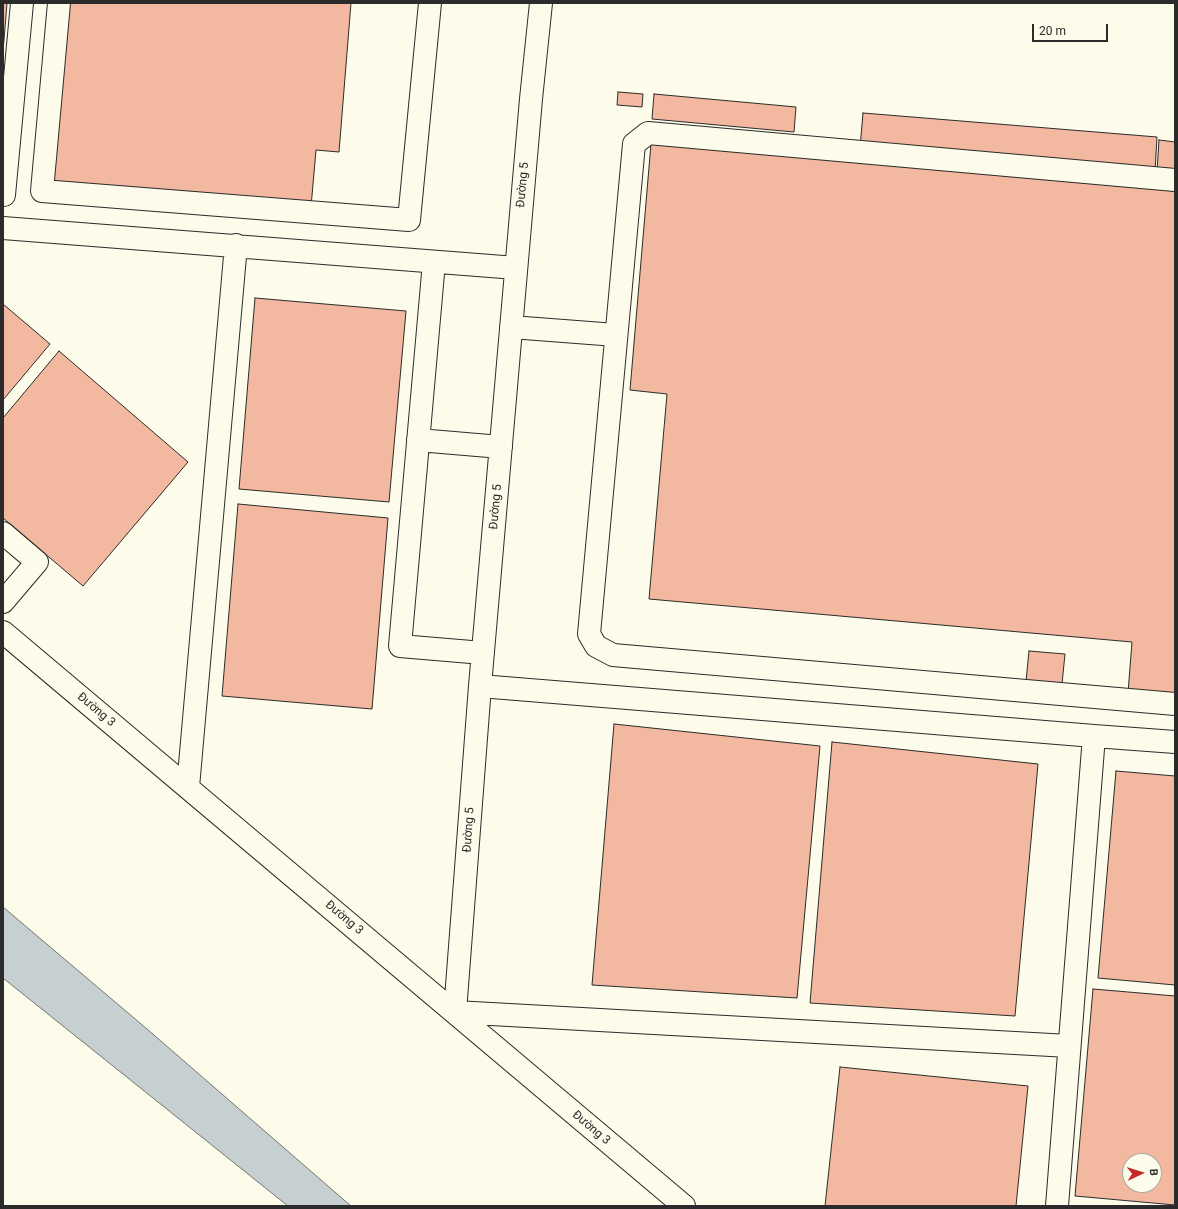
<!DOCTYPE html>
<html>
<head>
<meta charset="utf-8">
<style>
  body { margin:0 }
  #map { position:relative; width:1178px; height:1209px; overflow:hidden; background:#fdfbea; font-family:Roboto,sans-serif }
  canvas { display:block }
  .frame { position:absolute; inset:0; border:4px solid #2b2b2b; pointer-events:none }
  .north { position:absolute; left:1122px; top:1153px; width:40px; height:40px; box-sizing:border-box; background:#fdfbea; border:1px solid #a9a89e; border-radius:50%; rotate:86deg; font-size:11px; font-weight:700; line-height:16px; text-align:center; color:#2b2b2b }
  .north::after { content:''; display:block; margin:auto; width:14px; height:18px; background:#c62828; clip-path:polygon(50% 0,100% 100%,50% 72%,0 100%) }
  .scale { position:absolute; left:1032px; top:24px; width:76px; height:18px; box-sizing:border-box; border:2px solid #2b2b2b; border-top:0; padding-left:5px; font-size:12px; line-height:14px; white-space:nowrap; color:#2b2b2b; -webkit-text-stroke:3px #fdfbea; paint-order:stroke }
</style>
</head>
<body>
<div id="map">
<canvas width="1178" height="1209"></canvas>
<div class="frame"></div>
<div class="north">B</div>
<div class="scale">20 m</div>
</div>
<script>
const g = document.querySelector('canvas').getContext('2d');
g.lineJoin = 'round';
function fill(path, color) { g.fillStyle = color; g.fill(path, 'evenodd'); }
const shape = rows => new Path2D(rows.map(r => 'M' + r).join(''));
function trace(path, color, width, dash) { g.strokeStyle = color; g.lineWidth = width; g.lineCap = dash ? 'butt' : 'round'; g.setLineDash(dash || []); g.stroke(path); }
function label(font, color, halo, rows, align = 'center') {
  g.font = font + ' Roboto,sans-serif'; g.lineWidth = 3; g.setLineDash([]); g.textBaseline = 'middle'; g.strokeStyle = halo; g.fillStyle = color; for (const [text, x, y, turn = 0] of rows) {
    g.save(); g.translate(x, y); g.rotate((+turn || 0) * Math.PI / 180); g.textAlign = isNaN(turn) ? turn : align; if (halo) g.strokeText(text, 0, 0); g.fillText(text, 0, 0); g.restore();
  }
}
const water = shape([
  [3,907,147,1029,351,1206,288,1206,3,978,3,907]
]);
fill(water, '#c7d0d0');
trace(water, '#74746e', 1);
const building = shape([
  [3,3,7,3,3,52,3,3],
  [67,3,351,3,339,152,316,150,311,207,52,185,67,3],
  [618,92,643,94,642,107,617,105,618,92],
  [654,94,796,107,794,132,652,119,654,94],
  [863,113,1157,137,1155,171,860,148,863,113],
  [1159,140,1175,142,1175,172,1157,171,1159,140],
  [651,144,1175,191,1175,697,1128,693,1132,642,649,599,667,394,630,390,651,144],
  [255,298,406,311,389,502,239,489,255,298],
  [3,304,50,344,3,400,3,304],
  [59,351,188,462,83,586,3,518,3,418,59,351],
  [238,504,388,518,372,709,222,696,238,504],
  [1029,651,1065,654,1062,684,1026,681,1029,651],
  [614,724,820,746,797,998,592,985,614,724],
  [832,742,1038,764,1015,1016,810,1003,832,742],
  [1116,771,1175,776,1175,985,1098,978,1116,771],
  [1093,989,1175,996,1175,1205,1075,1196,1093,989],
  [1130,1161,1154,1161,1154,1185,1130,1185,1130,1161],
  [840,1067,1028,1086,1016,1206,825,1206,840,1067]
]);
fill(building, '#f2b8a0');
trace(building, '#2b2b2b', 1);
const minor = shape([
  [59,3,42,191,409,220,430,3],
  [541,3,531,99,480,686,455,1012,1069,1046],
  [1175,180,648,133,634,144,589,634,596,646,613,655,1175,704],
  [4,195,22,3],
  [3,228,516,268],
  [434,262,400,646,483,653],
  [511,327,616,335],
  [418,440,501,447],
  [3,533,37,562,3,602],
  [3,632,684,1206],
  [480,686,1094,736],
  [188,787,236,245],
  [1057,1206,1094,736,1175,742]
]);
trace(minor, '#2b2b2b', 24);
trace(minor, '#fdfbea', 22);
label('12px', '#2b2b2b', '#fdfbea', [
  ["Đường 5",523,185,-85],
  ["Đường 5",496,507,-85],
  ["Đường 3",96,710,40],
  ["Đường 5",469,830,-86],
  ["Đường 3",344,918,40],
  ["Đường 3",591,1128,40]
]);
</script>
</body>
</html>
